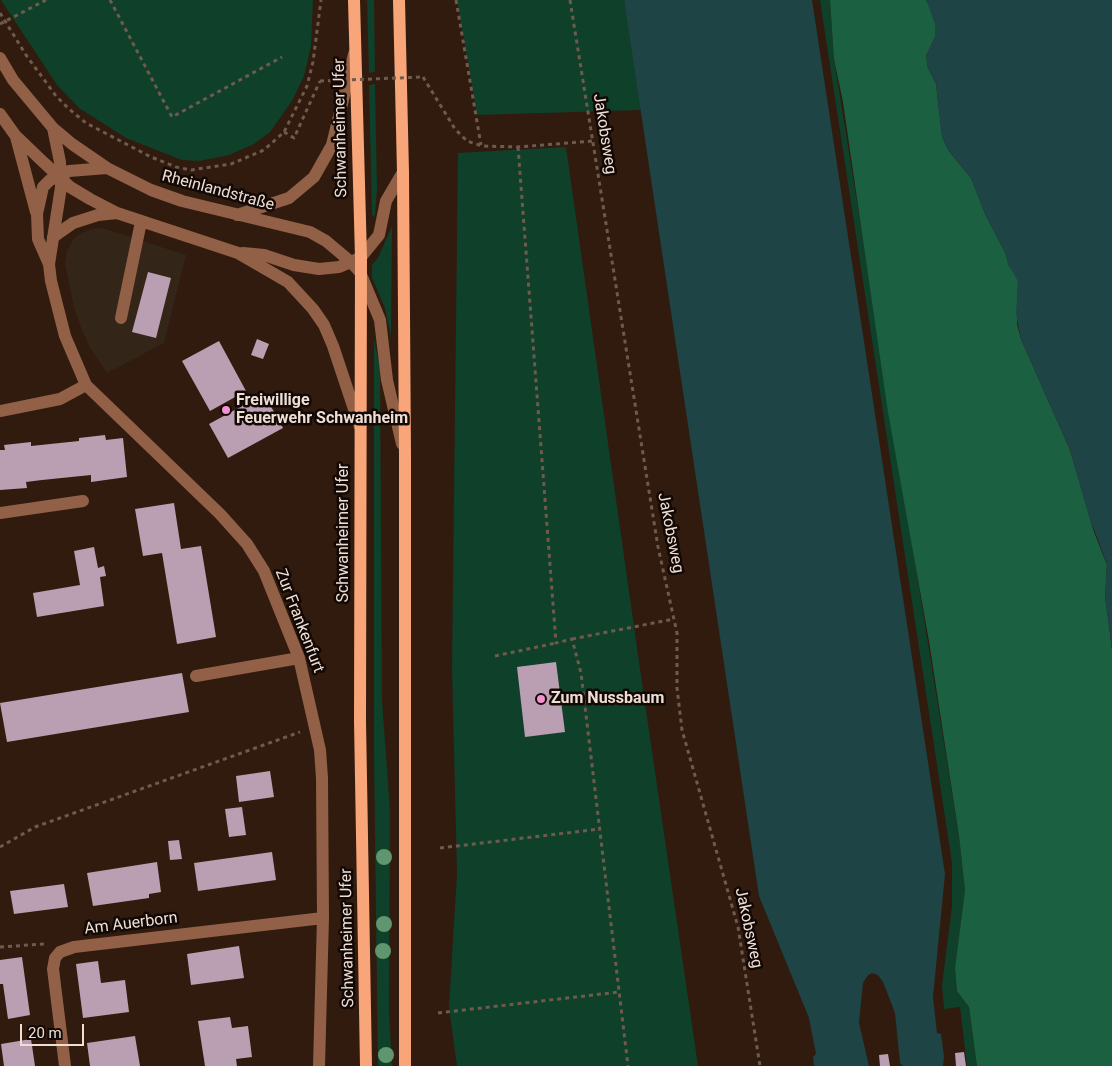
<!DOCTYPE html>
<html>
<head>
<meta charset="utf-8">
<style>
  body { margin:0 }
  #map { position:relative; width:1112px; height:1066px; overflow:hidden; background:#311b0e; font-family:Roboto,sans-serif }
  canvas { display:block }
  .scale { position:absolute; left:20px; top:1024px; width:64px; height:22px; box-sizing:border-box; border:2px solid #eeded6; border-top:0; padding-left:6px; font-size:15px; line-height:18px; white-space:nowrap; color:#eeded6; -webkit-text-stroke:4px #120804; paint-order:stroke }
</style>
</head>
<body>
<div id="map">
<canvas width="1112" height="1066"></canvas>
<div class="scale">20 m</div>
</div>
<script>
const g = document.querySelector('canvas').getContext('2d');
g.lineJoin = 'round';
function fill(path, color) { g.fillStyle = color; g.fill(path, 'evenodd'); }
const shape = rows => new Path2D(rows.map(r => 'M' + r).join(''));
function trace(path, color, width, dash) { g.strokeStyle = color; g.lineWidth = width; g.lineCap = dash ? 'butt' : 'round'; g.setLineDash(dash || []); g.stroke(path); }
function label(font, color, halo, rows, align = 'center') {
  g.font = font + ' Roboto,sans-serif'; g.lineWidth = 5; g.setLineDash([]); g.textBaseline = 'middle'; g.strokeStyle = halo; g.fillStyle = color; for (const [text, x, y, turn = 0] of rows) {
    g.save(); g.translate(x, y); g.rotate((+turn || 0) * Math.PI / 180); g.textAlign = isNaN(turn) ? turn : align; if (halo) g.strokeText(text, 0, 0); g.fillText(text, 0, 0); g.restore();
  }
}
fill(shape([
  [97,228,106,229,186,255,164,343,107,373,89,346,80,325,74,308,65,263,67,251,74,238,86,231]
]), '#332618');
fill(shape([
  [1,0,313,0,311,46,304,76,292,101,270,132,254,144,229,155,199,161,182,160,126,138,79,108,57,85],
  [367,0,374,0,375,72,369,73],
  [457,0,624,0,641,110,477,115],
  [820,0,830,0,834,59,959,836,965,890,955,968,957,991,969,1007,977,1066,967,1066,960,1007,944,1009,942,985,952,906,952,863],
  [375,84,377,189,375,215,372,216,369,85],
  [566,147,641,676,698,1066,457,1066,449,1007,457,873,452,669,458,153],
  [392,226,391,337,385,308,372,278,372,265,378,258],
  [374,339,380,368,382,701,390,810,389,1011,392,1066,378,1066,374,755]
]), '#0f402a');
fill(shape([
  [830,0,926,0,929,5,935,23,935,37,926,56,928,68,936,84,942,136,948,150,971,178,986,216,1005,252,1009,266,1016,275,1018,281,1017,324,1021,339,1070,450,1094,532,1107,565,1105,596,1112,649,1112,1066,977,1066,969,1007,957,991,955,968,965,890,959,836,929,641,888,412,843,102,834,59]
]), '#1b6141');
fill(shape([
  [624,0,812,0,945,874,933,997,937,1033,941,1034,944,1057,943,1066,903,1066,900,1063,895,1013,883,982,878,975,872,973,868,975,863,983,859,1023,869,1066,814,1066,813,1057,816,1054,809,1018,759,896],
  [926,0,1112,0,1112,649,1105,596,1107,564,1089,516,1070,450,1021,339,1016,314,1018,281,1009,266,1005,252,986,216,971,178,948,150,942,136,936,84,928,68,926,56,935,37,935,23]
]), '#1e4445');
fill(shape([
  [148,272,171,278,156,338,132,332],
  [257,339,269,344,263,359,251,355],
  [219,341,246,391,210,411,182,361],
  [264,394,283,428,228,458,209,424],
  [105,435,106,440,123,438,127,477,91,482,91,475,42,480,26,482,27,488,0,490,0,450,5,450,4,445,31,442,31,446,79,441,79,438],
  [174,503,181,549,201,546,216,637,177,644,162,553,143,556,135,509],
  [94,547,98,568,104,566,106,576,100,577,104,606,37,617,33,593,80,585,74,551],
  [556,662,565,732,525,737,517,667],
  [182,673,189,712,7,742,0,703],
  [270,771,274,797,239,802,236,776],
  [242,807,246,835,229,837,225,809],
  [179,840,182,859,170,860,168,841],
  [272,852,276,880,198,891,194,863],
  [157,862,161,892,149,894,149,898,93,906,87,873],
  [64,884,68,907,14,914,10,891],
  [239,946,244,978,191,985,187,954],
  [22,957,30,1015,8,1019,3,984,0,984,0,960],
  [98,961,101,983,125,980,129,1012,83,1018,76,964],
  [230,1017,232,1028,248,1026,252,1057,236,1059,237,1066,205,1066,198,1021],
  [135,1036,140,1066,90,1066,87,1043],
  [31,1039,35,1066,4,1066,1,1044],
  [964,1052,966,1066,956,1066,955,1053],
  [888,1054,890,1066,880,1066,879,1055]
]), '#ba9fb2');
trace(shape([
  [110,0,172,117,282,57],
  [456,0,481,145],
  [570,0,658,547,677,633,677,688,682,730,738,927,760,1066],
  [0,13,26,55,56,96,69,109,86,123,151,157,176,167,191,170,231,164,264,150,284,132,307,86,313,62,321,0],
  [0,24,46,0],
  [423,77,455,129,467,141,482,146,518,147,593,141],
  [284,132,294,138,320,81],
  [518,147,556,643,572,639,581,673,628,1066],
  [572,639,674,619],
  [495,656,556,643],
  [0,847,35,827,300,732],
  [440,848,600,829],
  [0,947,44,944],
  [438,1013,619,992]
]), '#6e5a4e', 3, [4, 4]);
trace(shape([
  [0,58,13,80,53,128,72,144,107,168,151,190,182,201,310,232,326,241,351,262,360,272,380,320,387,380,402,444],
  [0,114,15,135,40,159,70,187,90,199,117,213,238,253,288,282,313,309,324,325,333,346,360,427],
  [53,128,60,162,61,187,49,264,51,281,65,336,86,385,220,514,247,544,264,571,299,658,320,750,322,778,323,918,319,1066],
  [16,137,36,212],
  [237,215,289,198,314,177,332,145,354,54],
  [53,237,73,223,98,215,117,213],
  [243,253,264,255,294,265,319,269,339,267,351,262,361,257,379,235,386,201,403,172],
  [49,264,38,239,37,214,43,187,50,180,69,171,107,168],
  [121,318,141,222],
  [0,411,60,399,86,385],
  [0,513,83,501],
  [196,676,299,658],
  [65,1066,53,969,55,958,60,952,74,947,323,918]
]), '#926046', 12);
trace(shape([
  [354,0,361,257,360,721,366,1066],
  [399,0,403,172,405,456,405,1066]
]), '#f8a579', 12);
trace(shape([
  [320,81,423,77]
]), '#6e5a4e', 3, [4, 4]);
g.fillStyle = '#5f966f';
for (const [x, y] of [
  [384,857],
  [384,924],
  [383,951],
  [386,1055]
]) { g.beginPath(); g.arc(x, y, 8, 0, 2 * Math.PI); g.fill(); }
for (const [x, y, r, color] of [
  [226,410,5,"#f690d0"],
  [541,699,5,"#f690d0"]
]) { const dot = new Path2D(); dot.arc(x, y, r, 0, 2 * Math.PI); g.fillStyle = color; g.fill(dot); trace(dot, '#120804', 2); }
label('16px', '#eeded6', '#120804', [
  ["Schwanheimer Ufer",341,128,-91],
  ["Jakobsweg",604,134,81],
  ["Rheinlandstraße",218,191,15],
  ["Schwanheimer Ufer",344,533,-90],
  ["Jakobsweg",670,533,79],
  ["Zur Frankenfurt",299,621,69],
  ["Am Auerborn",131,924,-7],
  ["Jakobsweg",748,928,78],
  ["Schwanheimer Ufer",348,938,-91]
]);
label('bold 16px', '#eeded6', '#120804', [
  ["Freiwillige",236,401],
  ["Feuerwehr Schwanheim",236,419],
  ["Zum Nussbaum",551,699]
], 'left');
</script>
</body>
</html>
